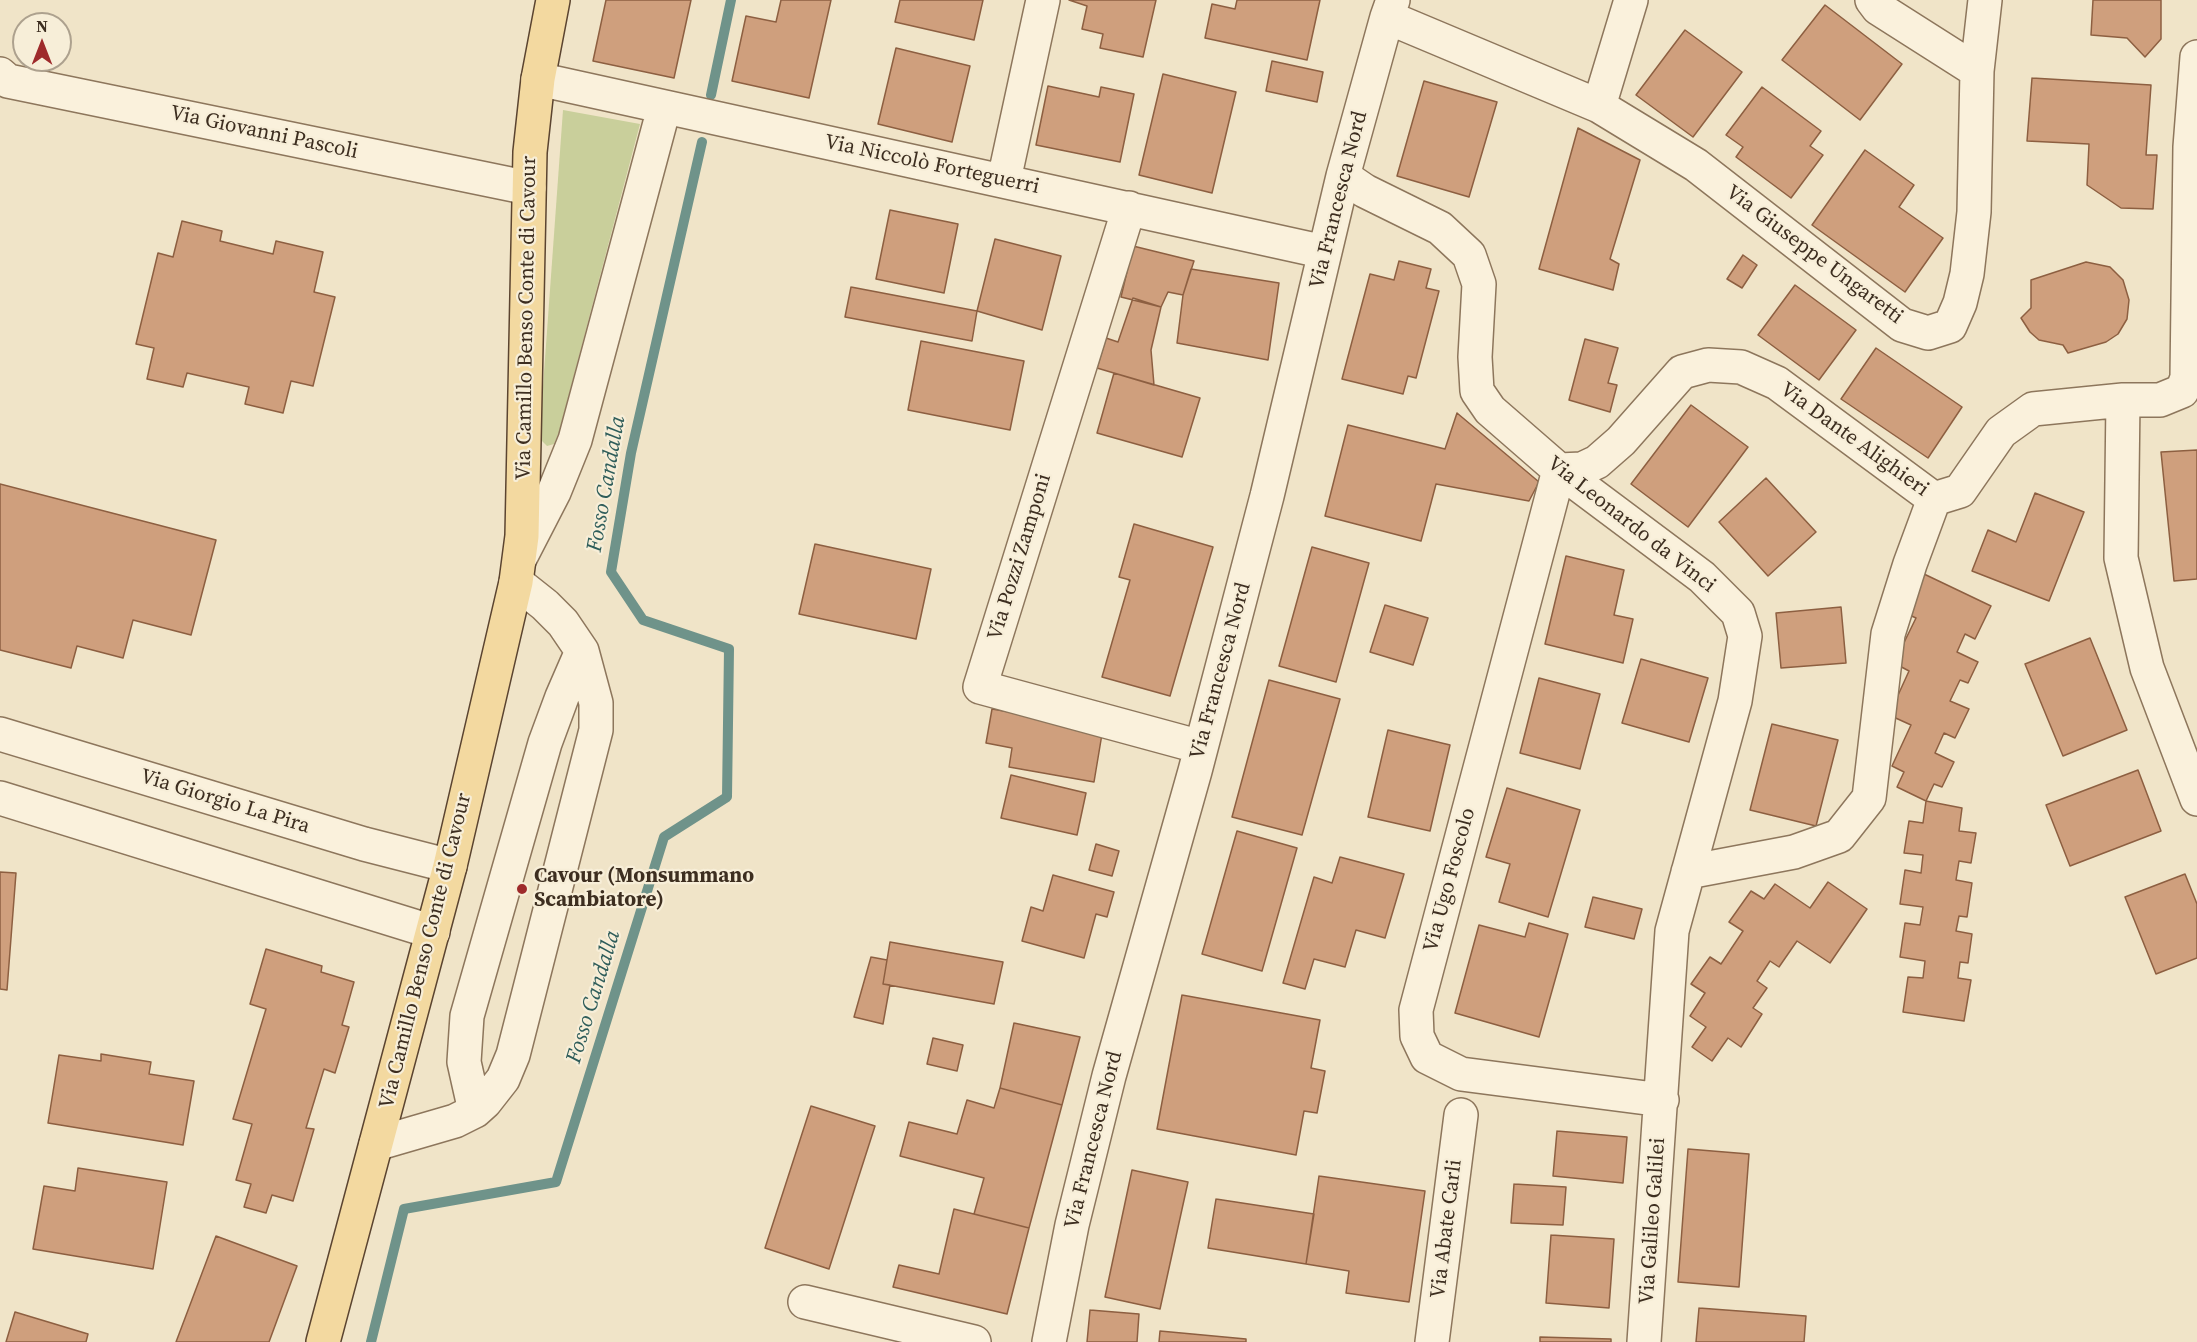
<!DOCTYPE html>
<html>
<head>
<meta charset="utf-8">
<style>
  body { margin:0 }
  #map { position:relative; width:2197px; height:1342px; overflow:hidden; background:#f0e4c8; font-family:"Source Serif 4",serif }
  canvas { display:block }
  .north { position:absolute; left:12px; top:12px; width:60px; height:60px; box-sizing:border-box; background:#f7eed8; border:2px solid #ada18e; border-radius:50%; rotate:0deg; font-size:16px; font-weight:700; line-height:24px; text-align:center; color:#3d2e20 }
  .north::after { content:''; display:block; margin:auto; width:21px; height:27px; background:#9e2a2b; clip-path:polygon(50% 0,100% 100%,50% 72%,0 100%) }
</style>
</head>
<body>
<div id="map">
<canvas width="2197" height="1342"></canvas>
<div class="north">N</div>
</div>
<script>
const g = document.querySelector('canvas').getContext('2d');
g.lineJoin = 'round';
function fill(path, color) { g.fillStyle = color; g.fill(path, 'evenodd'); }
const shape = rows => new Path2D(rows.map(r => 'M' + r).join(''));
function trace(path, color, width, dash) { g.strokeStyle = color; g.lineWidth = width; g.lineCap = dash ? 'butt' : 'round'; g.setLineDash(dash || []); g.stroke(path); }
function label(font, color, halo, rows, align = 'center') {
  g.font = font + ' "Source Serif 4",serif'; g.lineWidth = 4.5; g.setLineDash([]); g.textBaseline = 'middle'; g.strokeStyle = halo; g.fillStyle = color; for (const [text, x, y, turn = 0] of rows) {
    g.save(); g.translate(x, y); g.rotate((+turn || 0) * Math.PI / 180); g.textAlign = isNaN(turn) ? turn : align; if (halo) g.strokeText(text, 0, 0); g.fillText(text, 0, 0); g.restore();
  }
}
fill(shape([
  [563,110,640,124,559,432,554,444,547,446,542,441,540,428]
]), '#c9cf9b');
trace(shape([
  [711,95,731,0],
  [371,1342,404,1209,556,1182,664,837,727,797,729,649,643,620,611,572,631,453,702,142]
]), '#6f938a', 10);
const building = shape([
  [606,0,691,0,674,78,593,61,606,0],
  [781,0,831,0,809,98,732,81,746,16,776,22,781,0],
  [900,0,983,0,974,40,895,22,900,0],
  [1069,0,1156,0,1143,57,1100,48,1103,34,1082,29,1087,6,1069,0],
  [1237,0,1320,0,1307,60,1205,38,1212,4,1235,9,1237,0],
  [2093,0,2161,0,2161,39,2145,57,2127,38,2091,35,2093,0],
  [1825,5,1902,64,1860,120,1782,60,1825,5],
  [1685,30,1742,72,1693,137,1636,95,1685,30],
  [896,48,970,66,952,142,878,124,896,48],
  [1272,61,1323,72,1317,102,1266,91,1272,61],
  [1163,74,1236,92,1212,193,1139,175,1163,74],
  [2032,78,2151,85,2146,155,2157,155,2153,209,2121,208,2087,185,2089,144,2027,141,2032,78],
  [1424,81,1497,102,1469,197,1397,176,1424,81],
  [1048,86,1099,97,1101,87,1134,94,1120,162,1036,145,1048,86],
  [1762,87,1821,131,1810,146,1823,155,1791,198,1736,157,1743,147,1726,135,1762,87],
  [1578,128,1640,160,1610,259,1619,264,1613,290,1539,269,1578,128],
  [1865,150,1914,185,1899,207,1943,238,1905,292,1812,225,1865,150],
  [890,210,958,224,944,293,876,279,890,210],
  [182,221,222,231,220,241,273,254,276,241,323,252,314,292,335,297,313,386,291,381,283,413,245,404,249,387,187,373,183,387,147,379,154,348,136,344,158,253,173,257,182,221],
  [995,239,1061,256,1042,330,977,311,995,239],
  [1133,246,1194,261,1183,295,1168,292,1161,307,1121,297,1133,246],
  [1743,255,1757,265,1742,288,1727,279,1743,255],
  [1399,261,1431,269,1426,288,1439,291,1416,378,1408,376,1403,394,1342,379,1370,274,1394,280,1399,261],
  [2086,262,2110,267,2123,280,2129,300,2127,319,2118,334,2106,342,2068,353,2063,345,2039,340,2030,332,2021,318,2031,308,2031,280,2086,262],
  [1191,269,1279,283,1268,360,1177,343,1183,295,1191,269],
  [1795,285,1856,330,1819,380,1758,335,1795,285],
  [851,287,977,311,972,341,845,317,851,287],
  [1133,298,1161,307,1151,350,1154,385,1097,368,1106,338,1118,342,1133,298],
  [1585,339,1618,348,1608,383,1617,385,1610,412,1569,400,1585,339],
  [921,341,1024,361,1010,430,908,410,921,341],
  [1876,348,1962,407,1928,458,1841,399,1876,348],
  [1114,373,1200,398,1182,457,1097,433,1114,373],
  [1691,405,1748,447,1688,527,1631,484,1691,405],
  [1457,413,1539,482,1529,501,1436,484,1421,541,1325,516,1348,425,1445,449,1457,413],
  [2197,450,2197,579,2174,581,2161,452,2197,450],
  [1766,478,1816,532,1768,576,1719,522,1766,478],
  [0,484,216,540,191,635,133,620,123,658,77,646,71,668,0,650,0,484],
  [2035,493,2084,512,2049,601,1972,571,1988,530,2016,542,2035,493],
  [1134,524,1213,547,1170,696,1102,677,1130,580,1119,577,1134,524],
  [815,544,931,569,916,639,799,614,815,544],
  [1312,547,1369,563,1336,682,1279,666,1312,547],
  [1566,556,1624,570,1614,615,1633,619,1623,663,1545,644,1566,556],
  [1924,574,1991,606,1975,639,1965,634,1957,652,1978,662,1968,683,1960,680,1950,701,1969,709,1955,738,1944,733,1935,753,1954,762,1942,787,1934,784,1926,801,1897,787,1904,772,1892,766,1911,725,1889,715,1909,671,1894,663,1916,618,1905,613,1924,574],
  [1385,605,1428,618,1413,665,1370,652,1385,605],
  [1841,607,1846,663,1781,668,1776,613,1841,607],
  [2090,638,2127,730,2063,756,2025,664,2090,638],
  [1641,659,1708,678,1689,742,1622,723,1641,659],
  [1539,678,1600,694,1580,769,1520,753,1539,678],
  [1269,680,1340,699,1302,835,1232,817,1269,680],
  [992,709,1103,728,1094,782,1009,767,1012,748,986,743,992,709],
  [1772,724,1838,740,1816,826,1750,810,1772,724],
  [1388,730,1450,745,1430,831,1368,817,1388,730],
  [2138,770,2161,831,2070,866,2046,805,2138,770],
  [1011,775,1086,793,1077,835,1001,818,1011,775],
  [1507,788,1580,810,1548,917,1499,902,1510,864,1486,857,1507,788],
  [1926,801,1962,808,1959,831,1976,833,1971,863,1959,861,1956,880,1972,883,1967,917,1959,916,1956,931,1972,934,1968,963,1960,962,1958,978,1971,980,1964,1021,1903,1012,1908,977,1923,978,1925,961,1900,957,1905,923,1920,925,1923,907,1900,904,1905,870,1921,873,1923,855,1904,853,1909,821,1923,823,1926,801],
  [1237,831,1297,848,1262,971,1202,954,1237,831],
  [1096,844,1119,851,1112,876,1089,870,1096,844],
  [1340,857,1404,874,1385,938,1356,930,1345,967,1314,959,1305,989,1283,983,1314,877,1332,883,1340,857],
  [0,872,16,873,7,990,0,989,0,872],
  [2185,874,2197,904,2197,958,2156,974,2125,897,2185,874],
  [1053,875,1114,892,1107,917,1096,914,1084,958,1022,941,1031,907,1043,911,1053,875],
  [1828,882,1867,909,1830,963,1797,941,1779,967,1770,961,1757,981,1767,988,1753,1008,1762,1014,1741,1047,1728,1038,1712,1061,1692,1047,1706,1027,1690,1016,1705,993,1691,984,1710,957,1721,964,1743,931,1729,922,1751,891,1764,899,1775,884,1810,908,1828,882],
  [1593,897,1642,909,1634,939,1585,927,1593,897],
  [1529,923,1568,934,1539,1037,1455,1013,1479,925,1525,937,1529,923],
  [890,942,1003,962,994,1004,883,984,890,942],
  [266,949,322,966,321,972,354,982,342,1025,349,1027,335,1073,324,1069,306,1128,314,1129,293,1201,272,1195,266,1213,244,1207,251,1184,236,1180,252,1124,233,1119,266,1009,250,1004,266,949],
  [871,957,887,960,883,984,890,985,883,1024,854,1017,871,957],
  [1182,995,1320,1020,1311,1068,1325,1071,1317,1113,1304,1111,1296,1155,1157,1129,1182,995],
  [1014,1023,1080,1037,1062,1105,1000,1088,1014,1023],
  [933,1038,963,1045,957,1071,927,1064,933,1038],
  [101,1054,151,1062,149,1074,194,1081,183,1145,48,1123,59,1055,101,1061,101,1054],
  [1000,1088,1062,1105,1029,1228,974,1214,984,1178,900,1156,909,1122,957,1134,967,1100,994,1108,1000,1088],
  [811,1106,875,1126,829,1269,765,1248,811,1106],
  [1557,1131,1627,1137,1623,1183,1553,1176,1557,1131],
  [1688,1149,1749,1154,1739,1287,1678,1282,1688,1149],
  [78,1168,167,1182,153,1269,33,1249,44,1186,75,1191,78,1168],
  [1132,1170,1188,1182,1160,1309,1105,1297,1132,1170],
  [1319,1176,1425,1191,1409,1302,1346,1293,1349,1271,1306,1264,1319,1176],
  [1514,1184,1566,1187,1563,1225,1511,1223,1514,1184],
  [1216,1199,1314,1214,1306,1264,1208,1248,1216,1199],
  [954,1209,1029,1228,1007,1314,893,1287,899,1265,939,1274,954,1209],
  [1551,1235,1614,1239,1609,1308,1546,1303,1551,1235],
  [216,1236,297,1266,269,1342,176,1342,216,1236],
  [1699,1308,1806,1316,1804,1342,1696,1342,1699,1308],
  [1090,1310,1139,1314,1137,1342,1087,1342,1090,1310],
  [15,1312,88,1334,86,1342,6,1342,15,1312],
  [1160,1331,1246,1339,1246,1342,1159,1342,1160,1331],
  [1540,1337,1611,1339,1611,1342,1540,1342,1540,1337]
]);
fill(building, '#cf9f7d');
trace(building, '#8d5f41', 1.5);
const minor = shape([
  [1872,0,1878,8,1977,71],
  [1387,17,1599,106,1696,165,1902,325,1928,333,1950,326,1960,303,1967,274,1974,212,1977,71,1985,0],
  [0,74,8,81,529,188],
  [538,79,1325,252],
  [1599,106,1631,0],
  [1343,176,1365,191,1440,228,1469,255,1479,284,1475,357,1477,391,1490,410,1559,470,1702,577,1738,613,1745,636,1735,701,1672,931,1644,1342],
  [1004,180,1043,0],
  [1129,208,980,687,1201,747],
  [2123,400,2121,558,2147,668,2197,799],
  [1934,499,1960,491,2001,432,2033,409,2123,400,2160,400,2182,391,2187,378,2190,147,2197,57],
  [520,558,554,492,575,440,664,108],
  [0,734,364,844,450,866],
  [0,798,433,932],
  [1688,872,1794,852,1839,836,1869,798,1888,634,1910,564,1934,499],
  [1662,1100,1461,1074,1427,1057,1417,1036,1416,1010,1559,470,1582,469,1597,462,1621,441,1682,372,1708,365,1741,367,1777,383,1934,499],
  [475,1111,464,1062,467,1016,545,743,562,697,582,651],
  [376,1144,455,1121,475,1111,485,1102,503,1079,513,1055,596,730,596,703,582,651,563,623,545,605,516,582],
  [805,1302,974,1342],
  [1049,1342,1072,1225,1109,1076,1195,771,1267,496,1343,176,1387,17,1393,0],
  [1432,1342,1461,1115]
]);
const major = shape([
  [323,1342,450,866,516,582,522,536,530,152,538,79,553,0]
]);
trace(minor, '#8d765c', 36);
trace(major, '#5b4430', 36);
trace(minor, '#faf1dc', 33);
trace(major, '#f3d9a0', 33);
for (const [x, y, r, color] of [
  [522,889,6,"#9e2a2b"]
]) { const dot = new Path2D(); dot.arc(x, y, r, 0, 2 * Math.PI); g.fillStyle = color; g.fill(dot); trace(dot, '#f7eed8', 2); }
label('21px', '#3d2e20', '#f7eed8', [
  ["Via Giovanni Pascoli",264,133,12],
  ["Via Niccolò Forteguerri",932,165,12],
  ["Via Francesca Nord",1339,200,-76],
  ["Via Giuseppe Ungaretti",1814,255,37],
  ["Via Camillo Benso Conte di Cavour",527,318,-89],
  ["Via Dante Alighieri",1854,440,36],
  ["Via Leonardo da Vinci",1631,525,38],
  ["Via Pozzi Zamponi",1020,557,-73],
  ["Via Francesca Nord",1221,671,-75],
  ["Via Giorgio La Pira",225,802,17],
  ["Via Ugo Foscolo",1450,880,-75],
  ["Via Camillo Benso Conte di Cavour",426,951,-76],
  ["Via Francesca Nord",1094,1140,-76],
  ["Via Galileo Galilei",1653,1221,-86],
  ["Via Abate Carli",1447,1229,-83]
]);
label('bold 21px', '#3d2e20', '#f7eed8', [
  ["Cavour (Monsummano",534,877],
  ["Scambiatore)",534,901]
], 'left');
label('italic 22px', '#2f5d5a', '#f7eed8', [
  ["Fosso Candalla",607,484,-80],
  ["Fosso Candalla",594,997,-73]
]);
</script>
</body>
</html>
